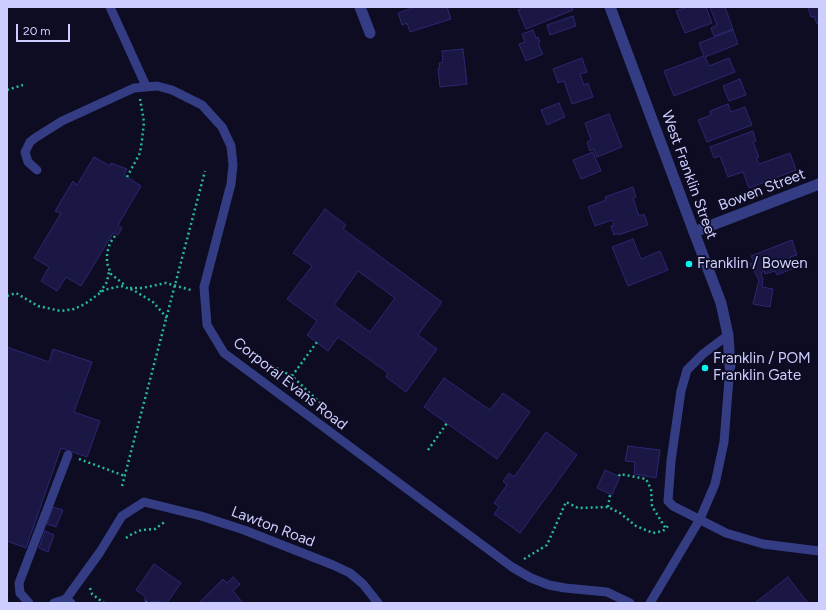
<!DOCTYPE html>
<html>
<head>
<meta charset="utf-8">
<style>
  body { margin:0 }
  #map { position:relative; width:826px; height:610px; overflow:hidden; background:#0d0c22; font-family:Figtree,sans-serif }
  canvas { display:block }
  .frame { position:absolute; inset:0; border:8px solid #cdceff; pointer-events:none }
  .scale { position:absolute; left:16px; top:24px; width:54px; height:18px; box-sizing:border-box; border:2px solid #cdceff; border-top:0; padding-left:5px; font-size:12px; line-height:14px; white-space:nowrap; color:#cdceff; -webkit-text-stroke:3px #0d0c22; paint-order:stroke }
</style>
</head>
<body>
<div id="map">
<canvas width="826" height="610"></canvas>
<div class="frame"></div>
<div class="scale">20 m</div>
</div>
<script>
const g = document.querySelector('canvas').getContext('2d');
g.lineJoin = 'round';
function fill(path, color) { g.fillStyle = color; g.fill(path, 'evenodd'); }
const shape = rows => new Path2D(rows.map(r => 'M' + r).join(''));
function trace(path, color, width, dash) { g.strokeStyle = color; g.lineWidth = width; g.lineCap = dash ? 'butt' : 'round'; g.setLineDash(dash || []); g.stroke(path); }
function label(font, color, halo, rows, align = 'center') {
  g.font = font + ' Figtree,sans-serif'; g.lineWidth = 3.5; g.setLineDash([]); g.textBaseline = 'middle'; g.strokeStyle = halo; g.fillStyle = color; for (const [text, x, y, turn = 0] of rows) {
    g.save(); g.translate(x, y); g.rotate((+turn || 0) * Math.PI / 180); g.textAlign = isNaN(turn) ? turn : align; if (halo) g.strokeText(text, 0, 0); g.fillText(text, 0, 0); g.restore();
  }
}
const building = shape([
  [415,7,447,7,451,19,410,32,407,23,402,25,398,13,415,7],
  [520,7,572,7,573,10,526,29,518,10,521,9,520,7],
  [687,7,706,7,712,23,685,33,676,11,687,7],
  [710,7,725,7,733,29,714,36,711,28,717,25,710,7],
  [808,7,819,7,819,23,817,24,814,16,811,17,808,7],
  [573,16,576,26,550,35,547,25,573,16],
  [533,30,536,38,538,37,540,42,538,43,543,54,526,61,519,44,525,42,522,34,533,30],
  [733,30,738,44,705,57,709,66,729,58,735,72,674,96,664,71,704,56,699,43,733,30],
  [463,49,467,84,440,87,438,68,440,68,439,63,443,62,442,51,463,49],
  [582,58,587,72,580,74,584,85,588,83,593,97,572,104,564,81,558,83,553,69,582,58],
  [740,79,746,95,729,101,723,86,740,79],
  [559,103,565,117,547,125,541,110,559,103],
  [728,104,731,112,745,107,752,125,707,142,698,120,711,115,710,111,728,104],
  [609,114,622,147,597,157,594,149,590,151,587,142,591,140,585,123,609,114],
  [753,131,756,141,753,142,759,157,756,158,759,164,790,153,796,170,749,188,743,172,728,177,720,156,714,158,710,147,753,131],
  [593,152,601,171,581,179,573,160,593,152],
  [94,157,110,166,111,163,127,169,124,175,141,186,118,225,122,228,118,235,113,233,81,286,66,277,57,291,41,281,49,267,34,258,61,213,55,211,73,181,77,185,94,157],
  [633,187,636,197,633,198,639,216,644,214,648,225,618,235,617,233,614,235,611,226,614,225,612,220,595,226,588,207,606,200,605,197,633,187],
  [325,209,346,225,343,229,442,302,418,335,437,349,406,392,386,377,388,373,338,337,328,351,307,335,317,321,287,299,312,266,293,253,325,209],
  [358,271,395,298,370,332,334,305,358,271],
  [633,239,641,259,660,251,668,270,628,286,612,247,633,239],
  [792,240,797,255,790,257,794,268,777,275,775,271,765,274,764,271,761,273,763,279,762,287,773,289,770,307,753,304,759,280,750,264,754,262,751,256,792,240],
  [7,347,49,362,53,349,92,362,74,412,100,421,87,457,61,448,26,548,7,541,7,347],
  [444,378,490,410,503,393,530,412,497,459,424,407,444,378],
  [546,432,577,455,520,533,494,514,499,507,494,503,507,485,503,481,509,473,514,477,546,432],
  [628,446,660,450,656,478,634,474,635,462,625,461,628,446],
  [605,470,620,477,612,495,597,488,605,470],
  [53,507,63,510,56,527,47,524,53,507],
  [45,531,54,535,48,552,39,548,45,531],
  [154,564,181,583,167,603,153,601,149,603,144,600,146,597,136,590,154,564],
  [233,577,240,584,233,591,243,603,199,603,223,579,227,583,233,577],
  [788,577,808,603,755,603,788,577]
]);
fill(building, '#1a1744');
trace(building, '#2c2772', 1);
trace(shape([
  [7,90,23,85],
  [127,177,140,153,142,140,144,122,140,99],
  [115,236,110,243,107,253,107,263,111,274,126,286],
  [130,288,142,288,166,283,191,290],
  [100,292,107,282,109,271],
  [7,296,16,293,38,306,61,311,74,309,85,304,104,290,121,286,133,290,153,302,167,318],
  [254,357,292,376,337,419],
  [292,376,317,342],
  [428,450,447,423],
  [79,459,125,476],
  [619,476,620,474,646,479,651,489,652,506,666,529],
  [122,486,205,171],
  [608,507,610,495],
  [126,538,132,534,141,530,155,529,166,521],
  [524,559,547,545,566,502,578,508,608,507,620,513,636,526,653,533,663,531,670,524],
  [90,588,92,594,104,603],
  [146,603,147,602]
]), '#26ba9d', 2.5, [2, 3]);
trace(shape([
  [110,7,146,86],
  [37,170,28,162,25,152,30,142,35,138,62,121,134,88,157,86,172,90,202,105,222,127,231,146,233,165,231,184,204,287,207,325,224,353,512,567,531,578,549,585,565,588,607,592,630,603],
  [728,335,703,354,687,370,681,391,671,461,668,501,673,506,726,533,763,544,819,551],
  [66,599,100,552,122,516,144,502,201,516,244,530,333,565,350,573,363,584,378,603],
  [29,603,20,593,19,583,68,455],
  [54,603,66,599,71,603],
  [650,603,700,519,715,484,724,442,730,366]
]), '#343c84', 9);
trace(shape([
  [360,7,370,33],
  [730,366,728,335,721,303,694,232,819,184]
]), '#343c84', 11);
trace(shape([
  [610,7,694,232]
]), '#343c84', 11);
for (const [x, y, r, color] of [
  [689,264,4,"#00f8ef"],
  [705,368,4,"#00f8ef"]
]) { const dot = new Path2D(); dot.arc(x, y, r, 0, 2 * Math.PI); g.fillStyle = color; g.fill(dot); trace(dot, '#0d0c22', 1.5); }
label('15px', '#cdceff', '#0d0c22', [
  ["West Franklin Street",689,175,70],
  ["Bowen Street",762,190,-21],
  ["Corporal Evans Road",290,384,38],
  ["Lawton Road",273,527,21]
]);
label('15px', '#cdceff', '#0d0c22', [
  ["Franklin / Bowen",697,264],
  ["Franklin / POM",713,359],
  ["Franklin Gate",713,376]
], 'left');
</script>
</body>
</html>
